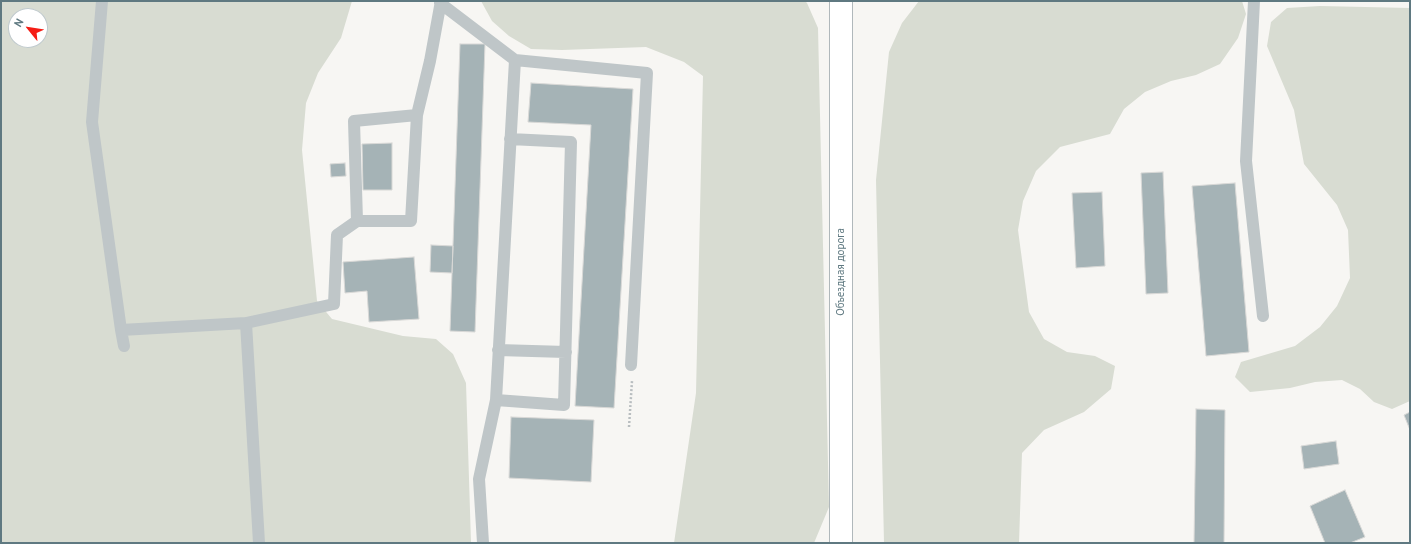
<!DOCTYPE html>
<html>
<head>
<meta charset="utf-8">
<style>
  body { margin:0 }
  #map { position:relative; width:1411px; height:544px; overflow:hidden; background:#f7f6f3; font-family:"PT Sans",sans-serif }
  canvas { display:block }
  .frame { position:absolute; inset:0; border:2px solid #5f7981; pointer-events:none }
  .north { position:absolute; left:8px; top:8px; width:40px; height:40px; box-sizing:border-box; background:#fff; border:1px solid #bfc9cd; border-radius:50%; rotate:300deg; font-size:11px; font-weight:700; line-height:16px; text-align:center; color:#5f7981 }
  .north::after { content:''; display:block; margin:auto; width:14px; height:18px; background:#f51d15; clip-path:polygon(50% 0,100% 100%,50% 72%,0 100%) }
</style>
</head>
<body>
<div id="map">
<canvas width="1411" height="544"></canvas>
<div class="frame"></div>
<div class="north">N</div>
</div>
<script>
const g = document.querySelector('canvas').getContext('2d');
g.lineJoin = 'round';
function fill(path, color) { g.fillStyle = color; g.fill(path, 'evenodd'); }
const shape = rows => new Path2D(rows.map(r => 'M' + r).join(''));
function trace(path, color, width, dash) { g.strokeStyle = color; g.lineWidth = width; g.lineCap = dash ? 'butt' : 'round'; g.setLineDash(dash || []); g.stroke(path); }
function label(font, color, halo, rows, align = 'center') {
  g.font = font + ' "PT Sans",sans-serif'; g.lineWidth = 4; g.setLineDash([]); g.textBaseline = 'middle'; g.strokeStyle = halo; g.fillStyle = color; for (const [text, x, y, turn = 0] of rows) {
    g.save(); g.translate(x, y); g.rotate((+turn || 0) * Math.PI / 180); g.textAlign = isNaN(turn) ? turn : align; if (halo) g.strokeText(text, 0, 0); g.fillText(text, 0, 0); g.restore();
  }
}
fill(shape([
  [1,1,352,1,341,38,318,73,306,103,302,150,317,301,332,319,403,336,436,339,453,354,466,383,471,543,1,543],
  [16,16,40,16,40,40,16,40],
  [481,1,805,1,807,3,818,28,829,507,814,543,674,543,696,393,703,76,684,62,646,47,562,50,531,49,509,36,492,21],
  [919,1,1242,1,1246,14,1238,38,1220,64,1196,75,1171,81,1145,92,1124,109,1110,134,1060,147,1036,171,1023,201,1018,230,1029,312,1044,339,1067,352,1095,356,1115,366,1111,389,1084,412,1044,430,1022,453,1019,543,884,543,876,180,889,52,902,23],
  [1320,6,1410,8,1410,401,1392,409,1374,402,1360,389,1342,380,1315,382,1290,388,1250,392,1235,377,1241,362,1295,346,1320,327,1337,306,1350,278,1348,230,1337,205,1304,164,1294,110,1267,46,1271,22,1287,8]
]), '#d8dcd2');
const building = shape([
  [460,44,485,44,475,332,450,331,460,44],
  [531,83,633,89,614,408,575,406,591,125,528,122,531,83],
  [392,143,392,190,363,190,362,144,392,143],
  [345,163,346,176,331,177,330,164,345,163],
  [1163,172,1168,293,1146,294,1141,173,1163,172],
  [1235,183,1249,352,1206,356,1192,186,1235,183],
  [1102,192,1105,266,1076,268,1072,193,1102,192],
  [431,245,453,246,452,273,430,272,431,245],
  [414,257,419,319,369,322,367,291,345,293,343,262,414,257],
  [1196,409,1225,410,1224,543,1194,543,1196,409],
  [1410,412,1410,430,1404,415,1410,412],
  [511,417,594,420,591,482,509,478,511,417],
  [1336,441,1339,464,1304,469,1301,446,1336,441],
  [1345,490,1365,537,1350,543,1325,543,1310,506,1345,490]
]);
fill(building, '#a5b3b6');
trace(building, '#d8d8d6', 1);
const primary = shape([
  [841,1,841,543]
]);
trace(primary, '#b0b8bb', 24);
trace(shape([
  [629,427,632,381]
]), '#b9bec0', 2.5, [2, 2]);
trace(shape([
  [102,1,92,122,121,330,246,323,334,304,337,235,357,221,411,221,417,115,430,61,441,1],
  [1254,1,1246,161,1263,316],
  [440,3,515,60,496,400,479,479,483,543],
  [515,60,647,73,631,365],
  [357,221,354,121,417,115],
  [246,323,259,543],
  [121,330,124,346],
  [498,350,566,352],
  [496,400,564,405,571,142,510,139]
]), '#bfc6c8', 12);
trace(primary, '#fff', 22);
label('11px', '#5f7981', '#fff', [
  ["Объездная дорога",841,272,-90]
]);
</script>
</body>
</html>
